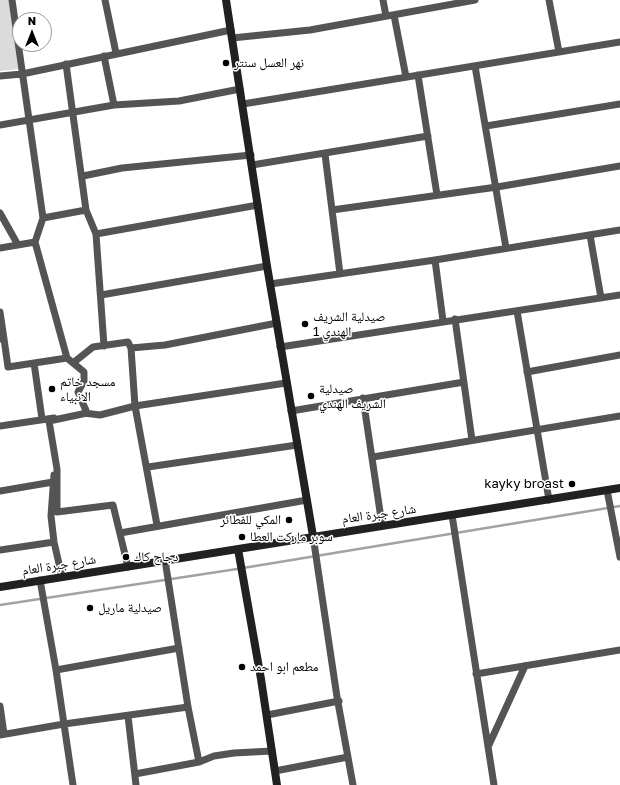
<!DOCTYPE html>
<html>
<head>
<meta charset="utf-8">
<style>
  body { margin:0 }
  #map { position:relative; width:620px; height:785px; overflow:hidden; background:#fff; font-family:"Golos Text",sans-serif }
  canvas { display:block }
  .north { position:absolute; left:12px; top:12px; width:40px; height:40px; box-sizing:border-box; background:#fff; border:1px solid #999; border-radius:50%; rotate:0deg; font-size:11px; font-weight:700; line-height:16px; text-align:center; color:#000 }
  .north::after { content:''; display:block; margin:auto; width:14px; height:18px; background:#000; clip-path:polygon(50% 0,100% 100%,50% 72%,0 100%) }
</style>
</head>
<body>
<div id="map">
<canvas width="620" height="785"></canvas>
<div class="north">N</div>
</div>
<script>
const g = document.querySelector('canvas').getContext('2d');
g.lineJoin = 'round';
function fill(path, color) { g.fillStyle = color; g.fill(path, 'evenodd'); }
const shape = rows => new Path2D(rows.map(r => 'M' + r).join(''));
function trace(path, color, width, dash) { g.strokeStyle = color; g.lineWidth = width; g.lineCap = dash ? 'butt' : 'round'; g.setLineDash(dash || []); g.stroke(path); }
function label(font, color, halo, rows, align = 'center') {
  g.font = font + ' "Golos Text","Noto Naskh Arabic",sans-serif'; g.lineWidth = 3; g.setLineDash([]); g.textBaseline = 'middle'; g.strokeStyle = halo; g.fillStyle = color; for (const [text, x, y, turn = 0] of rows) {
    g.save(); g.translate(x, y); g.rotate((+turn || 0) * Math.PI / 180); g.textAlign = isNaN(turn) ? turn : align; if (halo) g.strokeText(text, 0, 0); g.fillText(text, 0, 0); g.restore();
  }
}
fill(shape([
  [0,0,9,0,18,69,0,71]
]), '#dbdbdb');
trace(shape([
  [0,605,237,569,620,506]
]), '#a2a2a2', 2.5);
trace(shape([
  [12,0,43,218,35,242,67,358,84,372,84,381,78,392,87,413,49,421,57,469,57,512,113,505,128,567],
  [105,0,116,53],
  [383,0,386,16],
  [549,0,559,52],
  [394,15,406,77],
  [232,38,310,30,475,0],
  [104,56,114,105],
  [66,64,86,210,96,234,104,346],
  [475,66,506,248],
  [418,75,437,195],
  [0,76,22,74,231,30],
  [243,104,620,42],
  [0,125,114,105,179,101,240,89],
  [486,126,620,104],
  [325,154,340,274],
  [252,165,428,136],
  [83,176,122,168,251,155],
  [332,210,497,187,620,166],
  [0,213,18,245],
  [43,218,86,210],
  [96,234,258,205],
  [590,235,601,298],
  [0,248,35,242],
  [435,260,443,321],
  [270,284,435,260,620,230],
  [101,295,267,266],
  [517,311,549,500],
  [0,312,4,339],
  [455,319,472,440],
  [0,339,4,339,8,367,67,358],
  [280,347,620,295],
  [131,348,135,406,157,525],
  [34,363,42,419],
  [73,363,93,347,128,342,131,348,165,345,277,323],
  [527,372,620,355],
  [363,398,382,525],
  [291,411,464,382],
  [84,413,100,415,135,406,286,383],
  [0,426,54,418],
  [373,457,620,416],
  [148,467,297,445],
  [54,475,51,516,54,542,62,577],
  [607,490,620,557],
  [0,491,53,482],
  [452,515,494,785],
  [120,533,307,500],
  [313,536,337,697,353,785],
  [0,550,54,542],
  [165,560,188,707,199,762],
  [40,580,56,670,73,785],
  [56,670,179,648],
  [476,674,620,650],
  [0,706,4,734],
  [267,715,339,701],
  [128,716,136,785],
  [0,735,64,724,188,707],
  [488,747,525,666],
  [275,771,348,757],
  [135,774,199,762,214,756,234,753,272,751]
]), '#545454', 7);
trace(shape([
  [226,0,267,266,313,536],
  [238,549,261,679,277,785],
  [0,587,620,488]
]), '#212121', 8);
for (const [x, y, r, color] of [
  [226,63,4,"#000"],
  [305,324,4,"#000"],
  [52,389,4,"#000"],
  [311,396,4,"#000"],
  [572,484,4,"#000"],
  [289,520,4,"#000"],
  [242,537,4,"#000"],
  [126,557,4,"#000"],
  [90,608,4,"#000"],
  [242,667,4,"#000"]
]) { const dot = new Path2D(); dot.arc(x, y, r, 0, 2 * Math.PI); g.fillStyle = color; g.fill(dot); trace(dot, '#fff', 1.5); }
label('13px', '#000', '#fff', [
  ["نهر العسل سنتر",234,63],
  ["صيدلية الشريف",313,317],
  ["الهندي 1",313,332],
  ["مسجد خاتم",60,382],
  ["الانبياء",60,397],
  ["صيدلية",319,389],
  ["الشريف الهندي",319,404],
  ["kayky broast",564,484,"right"],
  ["المكي للفطائر",281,520,"right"],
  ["سوبر ماركت العطا",250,537],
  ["دجاج كاك",134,557],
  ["صيدلية ماريل",98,608],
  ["مطعم ابو احمد",250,667]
], 'left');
label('13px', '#000', '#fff', [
  ["شارع جبرة العام",379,514,-8],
  ["شارع جبرة العام",59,565,-9]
]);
</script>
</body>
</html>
